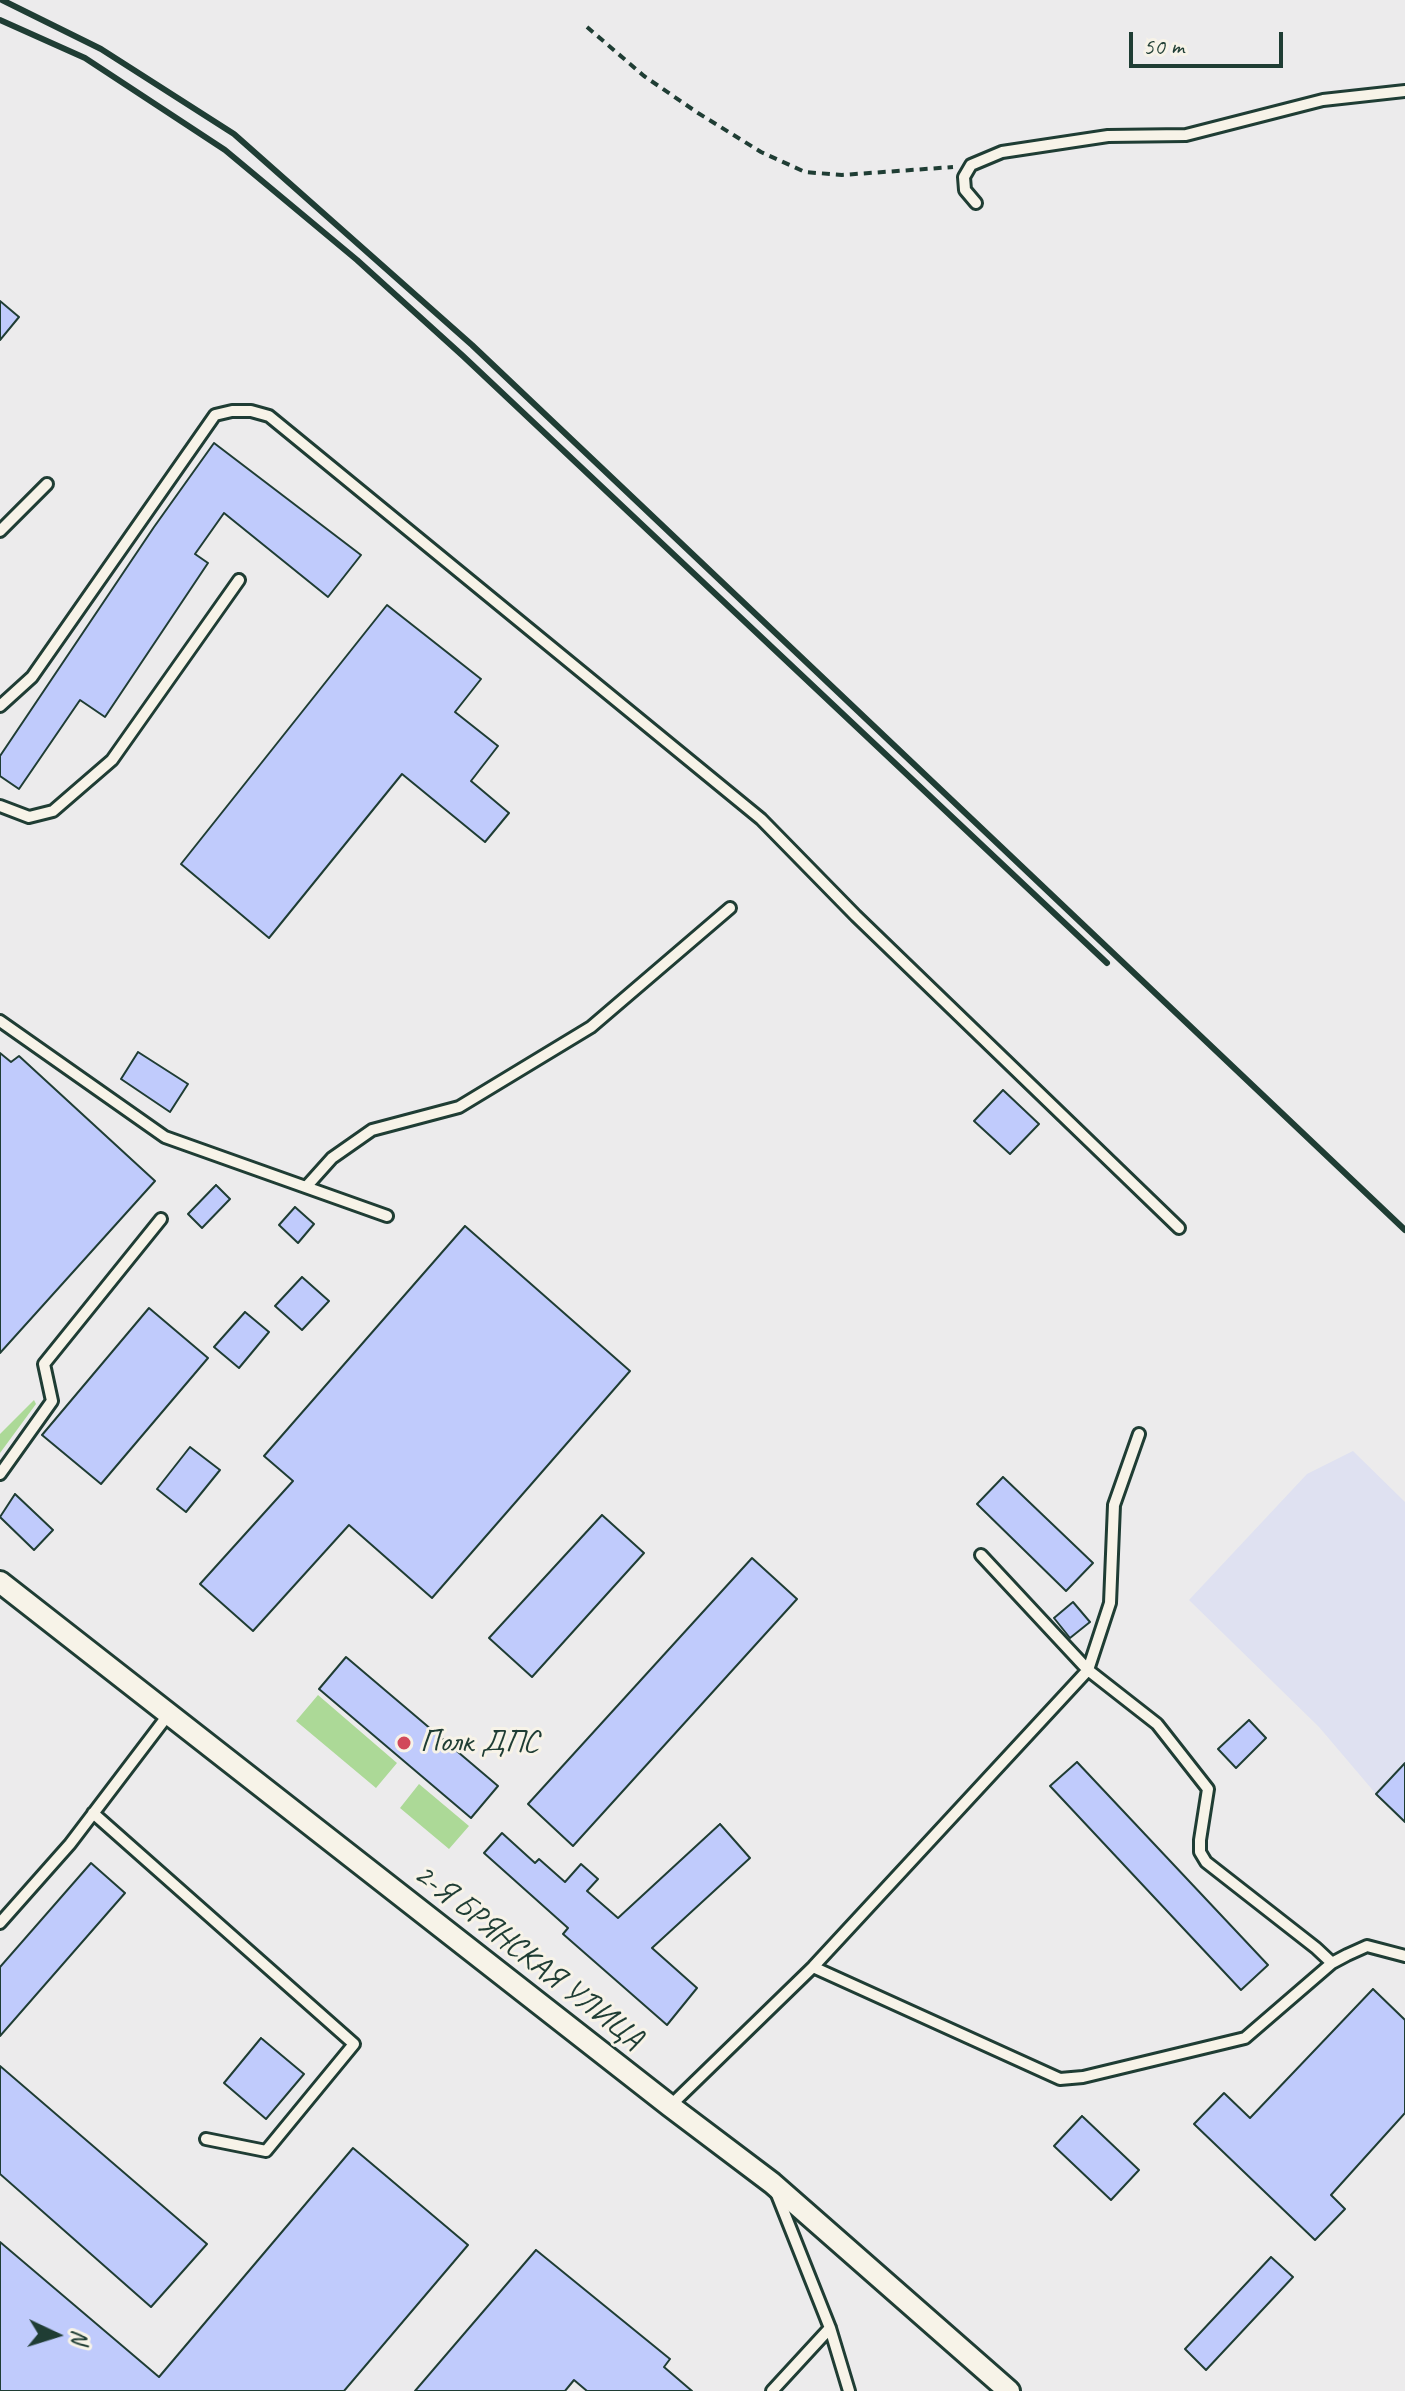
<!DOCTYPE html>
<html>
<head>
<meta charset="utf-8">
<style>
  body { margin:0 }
  #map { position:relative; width:1405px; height:2391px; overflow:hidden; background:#ecebec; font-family:Caveat,sans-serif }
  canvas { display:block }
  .north { position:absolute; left:16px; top:2295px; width:80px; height:80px; -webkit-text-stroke:6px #f7f3e8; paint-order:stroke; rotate:94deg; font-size:22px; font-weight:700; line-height:32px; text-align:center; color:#1f3d34 }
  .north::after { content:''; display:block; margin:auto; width:28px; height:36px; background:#1f3d34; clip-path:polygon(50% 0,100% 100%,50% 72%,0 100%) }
  .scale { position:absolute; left:1129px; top:32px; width:154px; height:36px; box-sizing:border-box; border:4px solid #1f3d34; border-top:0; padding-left:10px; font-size:24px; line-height:28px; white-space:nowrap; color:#1f3d34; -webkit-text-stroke:6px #f7f3e8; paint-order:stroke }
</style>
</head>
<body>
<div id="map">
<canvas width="1405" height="2391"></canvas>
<div class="north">N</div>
<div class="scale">50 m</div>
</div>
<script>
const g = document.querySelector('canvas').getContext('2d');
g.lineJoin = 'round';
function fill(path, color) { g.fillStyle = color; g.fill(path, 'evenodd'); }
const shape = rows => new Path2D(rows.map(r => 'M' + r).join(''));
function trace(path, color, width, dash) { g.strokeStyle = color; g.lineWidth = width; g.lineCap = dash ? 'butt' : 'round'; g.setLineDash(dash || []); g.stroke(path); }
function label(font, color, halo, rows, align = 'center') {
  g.font = font + ' Caveat,sans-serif'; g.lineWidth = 6; g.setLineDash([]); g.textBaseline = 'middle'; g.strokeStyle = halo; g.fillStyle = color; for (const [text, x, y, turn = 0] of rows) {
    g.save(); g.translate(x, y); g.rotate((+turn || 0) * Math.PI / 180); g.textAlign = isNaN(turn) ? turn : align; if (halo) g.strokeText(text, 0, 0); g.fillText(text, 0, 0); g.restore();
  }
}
fill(shape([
  [1353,1451,1405,1502,1405,1824,1376,1794,1319,1727,1189,1600,1307,1474]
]), '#dfe1f1');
fill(shape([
  [34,1400,36,1404,0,1453,0,1434],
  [318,1695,397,1763,376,1788,296,1721],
  [419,1784,469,1826,449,1849,400,1808]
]), '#acd997');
const building = shape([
  [0,301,19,317,0,340,0,301],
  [214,443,361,555,328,597,224,513,195,554,208,563,105,717,80,700,19,789,0,776,0,756,154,527,214,443],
  [387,605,481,679,455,712,498,746,471,781,509,813,485,842,402,774,269,938,181,864,387,605],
  [138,1052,188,1084,170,1112,121,1079,138,1052],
  [0,1053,11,1062,19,1056,155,1181,0,1353,0,1053],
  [1003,1090,1039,1124,1010,1154,974,1121,1003,1090],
  [216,1185,230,1199,202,1228,188,1214,216,1185],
  [295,1207,314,1224,298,1243,279,1225,295,1207],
  [465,1226,630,1371,432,1598,349,1525,253,1631,200,1584,293,1481,264,1456,465,1226],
  [302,1277,329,1301,302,1330,275,1306,302,1277],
  [149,1308,208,1358,101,1484,42,1435,149,1308],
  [245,1312,269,1332,239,1368,214,1347,245,1312],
  [190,1447,220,1470,186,1512,157,1489,190,1447],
  [1003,1477,1093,1563,1066,1591,977,1504,1003,1477],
  [15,1494,53,1530,34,1550,0,1517,15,1494],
  [602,1515,644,1553,532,1677,489,1638,602,1515],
  [752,1558,797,1599,573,1846,528,1804,752,1558],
  [1073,1602,1090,1622,1070,1638,1054,1618,1073,1602],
  [346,1657,498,1786,471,1818,319,1689,346,1657],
  [1249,1720,1266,1738,1236,1768,1218,1749,1249,1720],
  [1077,1762,1268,1965,1241,1990,1050,1786,1077,1762],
  [1405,1763,1405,1822,1376,1794,1405,1763],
  [720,1824,750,1858,652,1948,697,1988,667,2025,563,1934,568,1928,484,1853,502,1833,535,1863,539,1859,565,1882,581,1864,598,1879,587,1891,618,1918,720,1824],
  [91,1863,125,1893,0,2036,0,1967,91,1863],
  [1373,1989,1405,2020,1405,2113,1331,2195,1345,2209,1315,2240,1194,2124,1224,2093,1250,2118,1373,1989],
  [261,2038,304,2074,266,2119,224,2083,261,2038],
  [0,2066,207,2244,151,2307,0,2174,0,2066],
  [1082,2116,1139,2170,1111,2200,1054,2146,1082,2116],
  [353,2148,468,2245,344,2391,0,2391,0,2242,159,2377,353,2148],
  [536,2250,670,2359,664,2367,692,2391,587,2391,574,2380,565,2391,415,2391,536,2250],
  [1271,2257,1293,2277,1206,2370,1185,2349,1271,2257]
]);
fill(building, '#c0cbfc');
trace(building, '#1f3d34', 2);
const lane = shape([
  [976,203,965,190,964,177,971,165,1002,152,1108,136,1186,135,1323,100,1405,91],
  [0,531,47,484],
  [0,706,32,677,215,415,232,411,251,411,269,416,761,819,856,916,1179,1228],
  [0,806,29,817,53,811,112,760,239,580],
  [0,1021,165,1137,387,1216],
  [306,1187,332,1158,372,1130,459,1107,591,1027,730,908],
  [0,1474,52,1401,44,1364,161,1219],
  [981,1555,1088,1670,1157,1724,1208,1789,1200,1840,1200,1852,1206,1862,1316,1948,1332,1963],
  [93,1813,354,2044,266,2151,206,2139],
  [0,1923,70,1844,168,1715],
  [813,1967,1060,2079,1083,2077,1245,2038,1332,1963,1347,1955,1367,1946,1405,1956],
  [670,2106,813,1967,1088,1670,1110,1603,1114,1505,1139,1434],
  [776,2192,830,2328,849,2391],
  [772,2391,830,2328]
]);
const street = shape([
  [0,1582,670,2106,772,2183,1009,2391]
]);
trace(lane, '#1f3d34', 16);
trace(street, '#1f3d34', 26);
trace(shape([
  [587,27,644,76,698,113,761,152,805,172,842,175,953,167]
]), '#1f3d34', 4, [8, 6]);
trace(lane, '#f7f3e8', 10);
trace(street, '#f7f3e8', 20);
trace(shape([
  [2,0,101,49,234,134,472,345,1405,1230],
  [0,20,85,58,225,150,357,260,463,356,1107,963]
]), '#1f3d34', 6);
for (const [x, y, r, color] of [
  [404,1743,8,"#d1495b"]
]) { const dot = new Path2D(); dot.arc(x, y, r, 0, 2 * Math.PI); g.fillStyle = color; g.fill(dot); trace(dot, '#f7f3e8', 3); }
label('32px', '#1f3d34', '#f7f3e8', [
  ["Полк ДПС",420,1743]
], 'left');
label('32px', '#1f3d34', '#f7f3e8', [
  ["2-Я БРЯНСКАЯ УЛИЦА",528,1957,38]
]);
</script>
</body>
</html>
